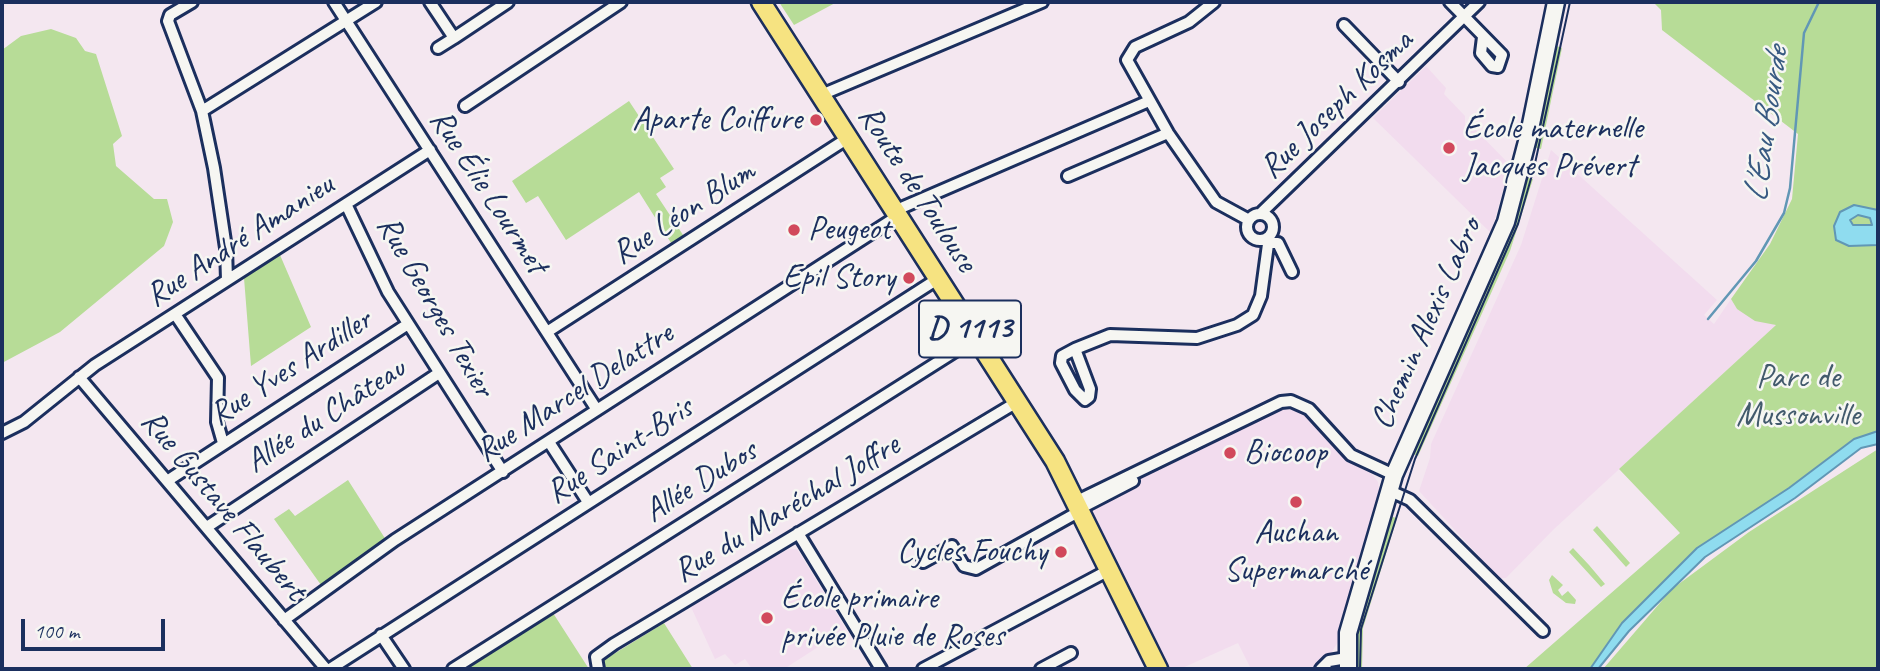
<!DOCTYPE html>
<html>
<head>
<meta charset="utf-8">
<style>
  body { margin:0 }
  #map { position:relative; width:1880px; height:671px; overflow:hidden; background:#f4e7f0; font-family:Caveat,sans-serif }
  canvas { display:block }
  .frame { position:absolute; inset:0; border:4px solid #1b2f5e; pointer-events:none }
  .scale { position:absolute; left:21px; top:619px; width:144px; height:32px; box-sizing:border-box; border:4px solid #1b2f5e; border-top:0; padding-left:9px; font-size:21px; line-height:24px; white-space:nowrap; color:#1b2f5e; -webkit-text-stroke:5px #f6f6f2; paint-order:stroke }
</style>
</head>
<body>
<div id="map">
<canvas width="1880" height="671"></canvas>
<div class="frame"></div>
<div class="scale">100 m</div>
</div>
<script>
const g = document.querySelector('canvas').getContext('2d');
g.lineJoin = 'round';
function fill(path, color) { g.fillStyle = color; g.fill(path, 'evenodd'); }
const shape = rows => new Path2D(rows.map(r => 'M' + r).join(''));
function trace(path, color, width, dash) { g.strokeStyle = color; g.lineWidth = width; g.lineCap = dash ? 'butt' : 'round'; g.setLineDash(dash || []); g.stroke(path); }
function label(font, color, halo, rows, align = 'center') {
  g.font = font + ' Caveat,sans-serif'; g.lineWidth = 5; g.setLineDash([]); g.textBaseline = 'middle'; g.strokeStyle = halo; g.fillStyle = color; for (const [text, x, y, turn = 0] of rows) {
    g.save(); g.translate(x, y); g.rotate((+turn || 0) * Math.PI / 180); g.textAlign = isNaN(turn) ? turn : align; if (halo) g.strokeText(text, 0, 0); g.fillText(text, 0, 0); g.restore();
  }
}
fill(shape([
  [1426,66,1446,88,1444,94,1465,116,1465,124,1470,124,1510,165,1491,233,1373,118],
  [1551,150,1717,300,1704,315,1714,324,1731,299,1737,309,1776,325,1553,530,1506,578,1499,578,1419,491,1430,458,1431,444,1521,245],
  [1281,402,1318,418,1345,460,1372,474,1378,482,1382,511,1350,623,1321,669,1251,669,1238,643,1180,669,1158,669,1075,502],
  [788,549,797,549,846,629,784,669,752,669,745,659,735,665,725,654,715,659,691,607]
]), '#f2dcee');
fill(shape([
  [779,2,837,2,794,25],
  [1653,2,1878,2,1878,431,1854,439,1789,488,1697,548,1622,623,1590,669,1524,669,1680,533,1619,469,1776,325,1755,321,1737,309,1731,299,1770,244,1792,199,1798,134,1662,30,1661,10],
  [51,29,76,38,85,51,96,54,122,136,113,144,116,166,154,199,167,199,173,222,164,246,60,332,2,363,2,50,21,36],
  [1554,45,1562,48,1541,149,1532,147],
  [629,101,674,169,660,178,666,187,656,194,685,238,673,246,639,192,566,240,538,196,526,203,512,181],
  [1525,177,1533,179,1510,251,1418,456,1410,453],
  [280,255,311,327,251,366,244,278],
  [1878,449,1878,669,1603,669,1672,589,1749,532],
  [348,480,386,540,321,585,274,519,289,509,295,516],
  [1388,516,1397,518,1363,628,1362,669,1353,669,1352,647],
  [1597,526,1630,563,1626,567,1593,530],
  [1573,548,1589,565,1605,584,1601,587,1569,552],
  [1552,575,1563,585,1558,590,1562,596,1568,591,1576,600,1575,604,1566,603,1553,593,1549,580],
  [553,613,589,669,463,669],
  [664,623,693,669,603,669,604,660]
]), '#b7dc97');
const water = shape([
  [1854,205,1878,210,1878,245,1849,246,1836,240,1834,226,1840,212,1854,205],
  [1858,215,1870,218,1872,225,1853,225,1850,220,1858,215],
  [1878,431,1878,444,1861,448,1795,498,1705,557,1629,631,1598,669,1590,669,1622,623,1697,548,1789,488,1854,439,1878,431]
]);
fill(water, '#8fdcef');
trace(water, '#6197b5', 2);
trace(shape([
  [1708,319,1756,261,1784,213,1790,188,1804,33,1819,2]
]), '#6197b5', 2.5);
const street = shape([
  [192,2,170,15,168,21,202,111,214,168,226,248,227,280],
  [334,2,597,410],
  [430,2,454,38,508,2],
  [1214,2,1189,22,1135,47,1127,60,1168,133,1216,202,1249,220],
  [1450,2,1502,55,1498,67,1492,66,1481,53,1483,37],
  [1344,25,1399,82],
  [438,48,454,38],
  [821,95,1042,2],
  [465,106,621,2],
  [202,111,376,2],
  [1068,176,1168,133],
  [346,204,388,292,503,472],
  [894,211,1149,101],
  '1247 227a13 13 0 1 1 26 0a13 13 0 1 1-26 0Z',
  [1260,214,1479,2],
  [1270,243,1278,243,1292,272],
  [175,314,218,378,217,422,223,443],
  [547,332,848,138],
  [1075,349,1062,356,1061,363,1075,390,1085,400,1089,397,1090,389,1075,349,1110,335,1197,338,1237,325,1253,315,1261,296,1269,237],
  [79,377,326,669],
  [2,433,24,422,95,365,430,150],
  [549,442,588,502],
  [167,481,408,324],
  [1388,490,1410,500,1543,631],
  [1075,502,1281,402,1291,401,1309,409,1351,455,1394,475],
  [1079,509,1133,481],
  [207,527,439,373],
  [798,533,881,669],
  [923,562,952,546,964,566,976,569,1080,511],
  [284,620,395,540,898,216],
  [381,635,404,669],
  [330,669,939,278],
  [453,669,976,338],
  [598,669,596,657,614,644,1017,402],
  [923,669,1109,570],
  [1041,669,1071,653],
  [1321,669,1329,661,1347,658]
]);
const secondary = shape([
  [1348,669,1348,633,1394,475,1506,222,1529,134,1556,2]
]);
const primary = shape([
  [761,2,1055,461,1158,669]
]);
trace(street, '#1b2f5e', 16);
trace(secondary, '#1b2f5e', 21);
trace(primary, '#1b2f5e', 23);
trace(street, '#f6f6f2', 10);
trace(secondary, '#f6f6f2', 16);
trace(primary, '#f6e381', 18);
trace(shape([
  [1360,669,1361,629,1415,459,1518,224,1534,168,1570,2]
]), '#1b2f5e', 2);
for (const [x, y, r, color] of [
  [816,120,7,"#d1495b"],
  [1449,148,7,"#d1495b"],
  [794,230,7,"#d1495b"],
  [909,278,7,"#d1495b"],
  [1230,453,7,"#d1495b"],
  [1296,502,7,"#d1495b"],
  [1061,552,7,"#d1495b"],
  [767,618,7,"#d1495b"]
]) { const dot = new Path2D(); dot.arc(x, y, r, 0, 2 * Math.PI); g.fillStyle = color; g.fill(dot); trace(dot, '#f6f6f2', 2.5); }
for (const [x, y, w] of [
  [970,329,102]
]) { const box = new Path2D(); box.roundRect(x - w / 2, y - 28.5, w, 57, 5); g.fillStyle = '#f6f6f2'; g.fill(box); trace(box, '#1b2f5e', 2); }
label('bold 32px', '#1b2f5e', null, [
  ["D 1113",970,329]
]);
label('33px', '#1b2f5e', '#f6f6f2', [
  ["Rue Joseph Kosma",1337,105,-44],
  ["Route de Toulouse",917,189,57],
  ["Rue Élie Lourmet",488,192,57],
  ["Rue Léon Blum",684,213,-33],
  ["Rue André Amanieu",240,241,-33],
  ["Rue Georges Texier",435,307,60],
  ["Chemin Alexis Labro",1427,324,-66],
  ["Rue Yves Ardiller",291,368,-33],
  ["Rue Marcel Delattre",575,393,-33],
  ["Allée du Château",326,416,-33],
  ["Rue Saint-Bris",620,451,-33],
  ["Allée Dubos",701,482,-32],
  ["Rue Gustave Flaubert",223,506,50],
  ["Rue du Maréchal Joffre",787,509,-31]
]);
label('33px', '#1b2f5e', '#f6f6f2', [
  ["Aparte Coiffure",802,120,"right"],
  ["École maternelle",1463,129],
  ["Jacques Prévert",1463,167],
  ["Peugeot",808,230],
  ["Epil Story",895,278,"right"],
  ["Biocoop",1244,453],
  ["Auchan",1296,533,"center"],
  ["Supermarché",1296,571,"center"],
  ["Cycles Fouchy",1047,552,"right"],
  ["École primaire",781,599],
  ["privée Pluie de Roses",781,637]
], 'left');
label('33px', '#425a6c', '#f6f6f2', [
  ["Parc de",1798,378],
  ["Mussonville",1798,416]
]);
label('italic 35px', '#385a82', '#f6f6f2', [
  ["L'Eau Bourde",1767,125,-82]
]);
</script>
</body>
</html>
